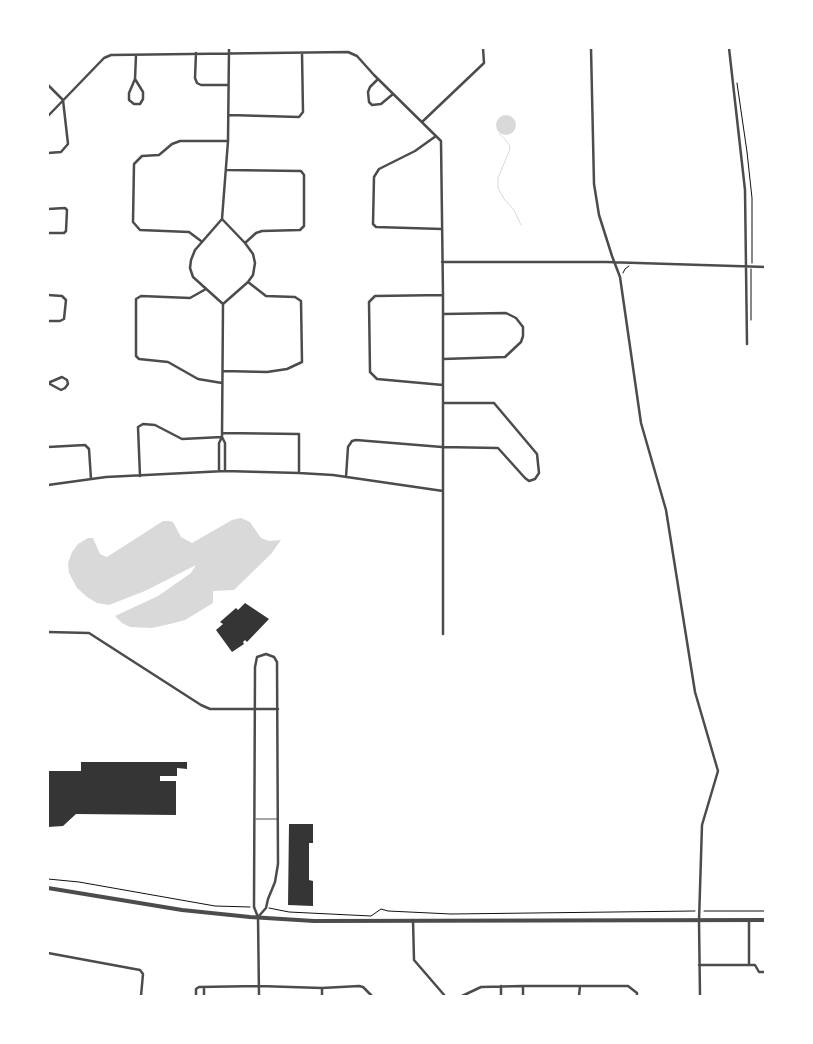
<!DOCTYPE html>
<html>
<head>
<meta charset="utf-8">
<style>
  body { margin:0 }
  #map { position:relative; width:813px; height:1044px; overflow:hidden; background:#fff; font-family:Karla,sans-serif }
  canvas { display:block }
  .frame { position:absolute; inset:0; border:49px solid #fff; pointer-events:none }
</style>
</head>
<body>
<div id="map">
<canvas width="813" height="1044"></canvas>
<div class="frame"></div>
</div>
<script>
const g = document.querySelector('canvas').getContext('2d');
g.lineJoin = 'round';
function fill(path, color) { g.fillStyle = color; g.fill(path, 'evenodd'); }
const shape = rows => new Path2D(rows.map(r => 'M' + r).join(''));
function trace(path, color, width, dash) { g.strokeStyle = color; g.lineWidth = width; g.lineCap = dash ? 'butt' : 'round'; g.setLineDash(dash || []); g.stroke(path); }
fill(shape([
  '496 125a10 10 0 1 1 20 0a10 10 0 1 1-20 0Z',
  [241,518,250,522,261,538,269,541,281,540,271,554,234,590,213,591,213,603,185,620,174,623,152,628,130,627,122,623,115,616,158,596,191,573,196,565,145,591,109,605,97,603,87,597,77,588,69,573,68,563,72,552,78,544,88,538,93,538,100,554,107,557,163,521,169,521,173,522,181,537,192,543,232,520]
]), '#d9d9d9');
trace(shape([
  [499,133,509,144,510,149,498,178,498,188,504,199,514,210,521,225]
]), '#d9d9d9', 1);
fill(shape([
  [245,603,269,619,247,642,245,640,243,642,244,644,232,652,216,630,223,624,220,622,236,608,238,610],
  [81,762,187,762,187,769,177,768,177,776,160,776,160,781,176,781,176,815,76,814,63,826,48,827,48,771,81,771],
  [289,824,313,824,313,843,309,843,309,880,313,881,313,906,288,905]
]), '#353535');
trace(shape([
  [737,83,747,152,752,198,752,263],
  [623,273,625,269,629,266],
  [751,320,751,269],
  [48,879,79,882,215,906,250,907],
  [269,908,289,912,371,916,381,909,388,911,451,914,695,911],
  [704,911,766,911]
]), '#111', 1);
trace(shape([
  [256,819,277,819]
]), '#4c4c4c', 1);
trace(shape([
  [591,48,594,184,599,215,612,256,620,277,641,423,666,510,695,692,718,771,702,825,699,921,700,996],
  [729,48,745,190,747,344],
  [196,53,195,78,197,83,201,85,228,85],
  [135,79,143,92,143,99,140,104,134,104,129,100,129,93,135,79,136,55],
  [378,79,370,87,368,92,369,102,372,105,381,104,393,94],
  [48,85,63,100,68,144,61,152,48,153],
  [229,115,299,117,303,112,302,53],
  [48,116,104,58,111,55,348,52,357,56,374,75,441,141,443,295,443,634],
  [422,122,484,63,483,48],
  [436,136,415,151,379,169,374,177,373,224,376,227,442,229],
  [227,170,301,171,304,175,304,226,300,230,262,231,256,233,245,243],
  [48,209,65,208,67,210,66,231,64,233,48,233],
  [222,219,245,243,253,254,255,263,253,275,248,282,223,304],
  [201,241,189,232,140,230,133,222,134,164,142,156,159,155,172,144,180,141,228,141],
  [442,262,606,262,766,267],
  [206,289,190,298,141,296,136,299,136,356,139,359,168,362,198,379,222,383],
  [48,295,62,296,66,300,64,319,60,321,48,321],
  [443,359,505,357,521,342,523,336,523,327,516,318,506,313,443,314],
  [223,371,267,372,287,369,302,362,301,301,295,297,266,296,248,282],
  [48,383,61,390,65,388,68,384,67,380,62,377,48,383],
  [443,385,377,379,370,372,369,302,375,296,443,295],
  [222,433,299,434,299,473],
  [48,447,85,445,89,449,91,479],
  [219,471,219,443,222,437],
  [225,471,225,443,222,437,223,304,193,277,190,268,191,260,195,250,222,219,228,141,229,48],
  [140,476,138,427,143,424,155,425,182,439,222,437],
  [346,477,348,447,352,441,356,440,442,447,498,448,525,478,529,481,535,479,539,473,537,454,494,403,443,403],
  [48,485,106,477,225,471,299,473,333,475,443,491],
  [48,632,89,633,201,705,210,709,278,709],
  [258,917,266,908,268,899,275,882,278,864,277,662,274,657,266,654,257,657,255,667,254,907,258,917,259,996],
  [413,920,414,960,445,996],
  [48,953,140,970,143,974,141,996],
  [699,965,749,965,749,920],
  [749,965,755,965,759,972,766,972],
  [196,996,196,989,199,987,259,986,322,988,359,986,363,987,372,996],
  [204,996,204,987],
  [322,996,322,988],
  [462,996,481,987,523,986,628,986,637,993,637,996],
  [501,996,501,986],
  [523,996,523,986],
  [579,996,580,986]
]), '#4c4c4c', 2.5);
trace(shape([
  [48,888,182,910,250,917,314,921,766,920]
]), '#4c4c4c', 4);
</script>
</body>
</html>
